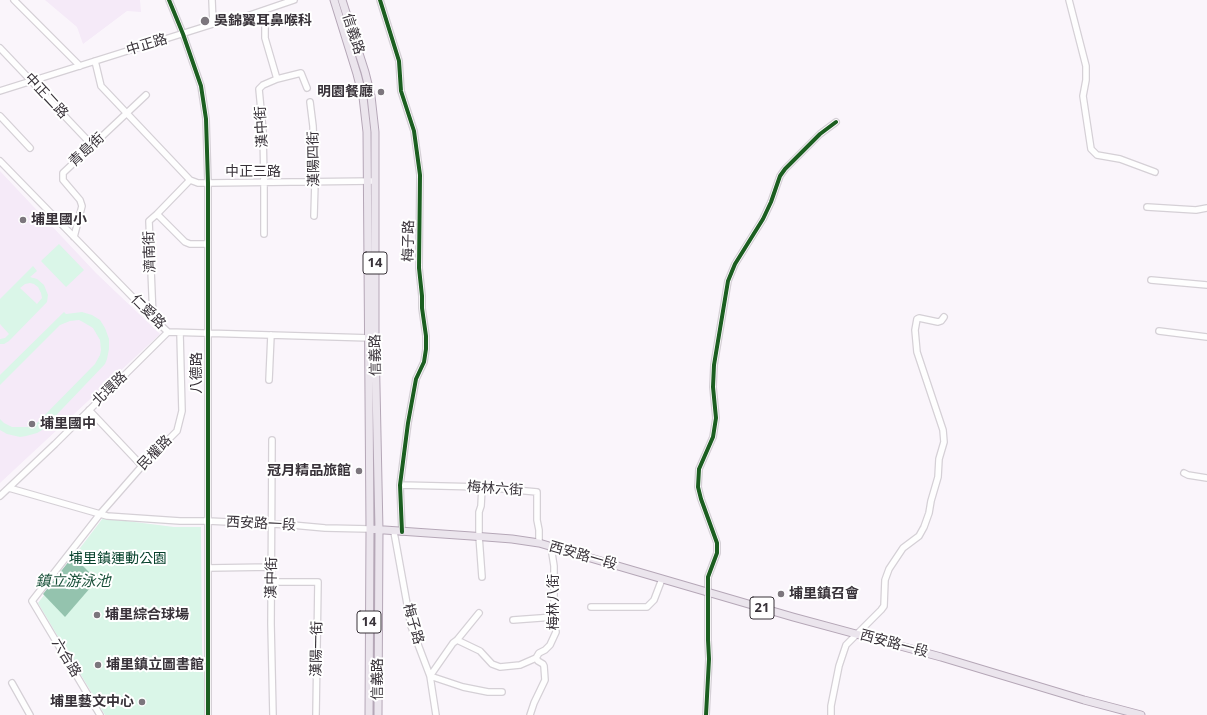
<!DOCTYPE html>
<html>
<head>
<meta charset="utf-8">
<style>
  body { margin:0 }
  canvas { display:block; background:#faf5fb }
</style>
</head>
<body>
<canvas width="1207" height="715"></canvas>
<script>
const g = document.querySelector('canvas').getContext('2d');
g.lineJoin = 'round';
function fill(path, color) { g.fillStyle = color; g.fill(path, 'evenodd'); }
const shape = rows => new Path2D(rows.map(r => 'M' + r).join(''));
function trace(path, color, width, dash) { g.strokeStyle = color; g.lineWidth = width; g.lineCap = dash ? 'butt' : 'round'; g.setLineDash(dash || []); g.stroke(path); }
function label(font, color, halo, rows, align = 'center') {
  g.font = font + ' "Noto Sans","Noto Sans TC",sans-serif'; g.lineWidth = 4; g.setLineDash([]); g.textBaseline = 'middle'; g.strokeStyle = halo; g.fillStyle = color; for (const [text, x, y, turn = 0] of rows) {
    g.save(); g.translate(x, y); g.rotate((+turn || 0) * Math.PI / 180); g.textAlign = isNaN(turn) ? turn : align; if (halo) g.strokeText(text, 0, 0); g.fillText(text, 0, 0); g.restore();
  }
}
fill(shape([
  [45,0,140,0,141,12,127,11,83,44,77,27],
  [0,171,96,273,160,334,0,483]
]), '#f5eaf8');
fill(shape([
  [59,244,84,270,66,287,41,261],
  [33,266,37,271,30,277,37,279,44,285,48,295,47,302,9,341,4,344,0,344,0,339,5,338,9,334,0,324,0,299],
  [30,283,34,284,38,287,41,293,42,298,37,304,20,288,25,284],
  [64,312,66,314,82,312,92,315,100,320,105,328,109,339,109,349,107,359,105,364,42,430,37,433,26,436,20,437,7,434,0,430,0,419,4,423,12,427,28,427,36,424,95,364,100,355,101,350,100,340,93,328,83,322,79,320,70,321,60,325,0,385,0,375],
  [103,518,174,527,201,527,202,648,206,715,105,715,38,603]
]), '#daf6e8');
fill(shape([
  [73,556,97,580,65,617,43,594]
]), '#94c3ae');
const minor = shape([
  [14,0,80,66],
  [169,0,183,34,201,86,206,119,208,183,208,715],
  [212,0,213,24],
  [380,0,399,61,401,91,414,131,420,175,419,268,422,296,422,308,426,336,426,349,424,362,416,379,408,423,400,485,402,532],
  [1069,0,1086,66,1086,80,1083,96,1091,149,1097,155,1120,159,1155,172],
  [265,10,265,38,277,79],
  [0,48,92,145],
  [95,61,101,86,190,180,198,183,208,183,375,181],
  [0,91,213,24,244,17,294,0],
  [310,102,313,126,315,182,314,216],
  [0,116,30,148],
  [0,161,153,318,168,332,371,338],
  [1147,207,1196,210,1207,208],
  [157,214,185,242,190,244,207,244],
  [264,234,264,182,263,131,259,89,263,85,277,79,301,73,307,88],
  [74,237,82,206,80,200,63,180,63,173,146,95],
  [1151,280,1207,285],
  [153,318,149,221,157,214,190,180],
  [1159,331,1207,337],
  [269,380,271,335],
  [89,410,142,466],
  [272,440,271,624,273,715],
  [1184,473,1188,475,1207,478],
  [400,485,482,487,537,492,537,520,539,530,539,543],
  [482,487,481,506,479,512,479,536,482,577],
  [9,488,107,516,180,521,208,521,292,525,325,528,370,529],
  [0,496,55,444,168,332],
  [394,532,411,626,430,676,436,715],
  [208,568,272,567],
  [272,582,318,582,316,715],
  [591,607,647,607,654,600,662,579],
  [479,613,457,640,453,643,430,676,463,687,488,692,502,692],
  [513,620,554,617],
  [457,640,480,651,492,664,500,667,520,665,536,658],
  [12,683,30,715],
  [100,715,32,601,100,514,142,466,177,431,182,411,180,333],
  [530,715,534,703,545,680,544,666,543,664,538,661,536,658,539,653,545,650,550,645,556,632,554,617,554,566,551,547],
  [706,715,709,659,708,640,708,577,717,553,717,543,701,499,698,487,699,469,713,437,716,418,713,387,714,365,728,281,735,264,763,219,771,202,780,176,785,169,820,134,836,122],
  [831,715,831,706,839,666,846,645,881,610,884,606,885,580,889,569,903,548,919,536,924,527,929,513,931,501,938,477,939,459,944,442,943,430,917,352,915,330,917,319,919,318,938,322,941,321,944,317]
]);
const major = shape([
  [334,0,357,74,363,97,367,132,370,529,369,715],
  [342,0,365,72,371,96,375,132,375,339,379,530,378,715],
  [370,529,486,537,512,539,539,543,793,617,941,657,1084,700,1141,715]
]);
trace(minor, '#d5d0d6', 8);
trace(major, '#b5a7b7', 9);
trace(minor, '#fefefe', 5.5);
trace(major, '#ebe5ed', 7);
trace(shape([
  [169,0,183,34,201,86,206,119,208,183,208,715],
  [380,0,399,61,401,91,414,131,420,175,419,268,422,296,422,308,426,336,426,349,424,362,416,379,408,423,400,485,402,532],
  [706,715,709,659,708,640,708,577,717,553,717,543,701,499,698,487,699,469,713,437,716,418,713,387,714,365,728,281,735,264,763,219,771,202,780,176,785,169,820,134,836,122]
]), '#1b5e20', 4);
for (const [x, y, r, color] of [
  [205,21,5,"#7c767d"],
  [381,92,4,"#7c767d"],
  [23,220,4,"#7c767d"],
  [32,424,4,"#7c767d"],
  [359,471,4,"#7c767d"],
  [781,594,4,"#7c767d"],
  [97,615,4,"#7c767d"],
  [98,665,4,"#7c767d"],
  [142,702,4,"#7c767d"]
]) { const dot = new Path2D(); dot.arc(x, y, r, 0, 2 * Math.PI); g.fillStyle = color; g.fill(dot); trace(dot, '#fff', 1.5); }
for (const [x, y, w] of [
  [375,263,24],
  [762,608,24],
  [369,622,24]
]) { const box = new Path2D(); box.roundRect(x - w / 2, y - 11, w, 22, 3); g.fillStyle = '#fff'; g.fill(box); trace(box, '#383239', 1); }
label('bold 13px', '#383239', null, [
  ["14",375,263],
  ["21",762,608],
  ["14",369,622]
]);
label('bold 14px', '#383239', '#fff', [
  ["吳錦翼耳鼻喉科",214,21],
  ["明園餐廳",373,92,"right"],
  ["埔里國小",31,220],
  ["埔里國中",40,424],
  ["冠月精品旅館",351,471,"right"],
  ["埔里鎮召會",789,594],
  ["埔里綜合球場",105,615],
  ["埔里鎮立圖書館",106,665],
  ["埔里藝文中心",134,702,"right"]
], 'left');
label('14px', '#383239', '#fff', [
  ["信義路",353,34,72],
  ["中正路",147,45,-17],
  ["中正二路",46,96,47],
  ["漢中街",262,127,-93],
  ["青島街",87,150,-43],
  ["漢陽四街",314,159,-91],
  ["中正三路",253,172],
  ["梅子路",409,241,-89],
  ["濟南街",150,252,-92],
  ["仁愛路",148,312,45],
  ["信義路",376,355,-91],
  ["八德路",197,373,-90],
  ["北環路",110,389,-44],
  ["民權路",155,453,-46],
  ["梅林六街",495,489,4],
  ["西安路一段",261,524,3],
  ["西安路一段",583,556,16],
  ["漢中街",272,578,-89],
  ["梅林八街",554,602,-90],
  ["梅子路",413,624,74],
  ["西安路一段",894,644,15],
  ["漢陽一街",317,649,-89],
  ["六合路",66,658,59],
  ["信義路",378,679,-90]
]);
label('14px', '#06412c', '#fff', [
  ["埔里鎮運動公園",118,559]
]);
label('italic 15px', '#184f38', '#fff', [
  ["鎮立游泳池",73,582]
]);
</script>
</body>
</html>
